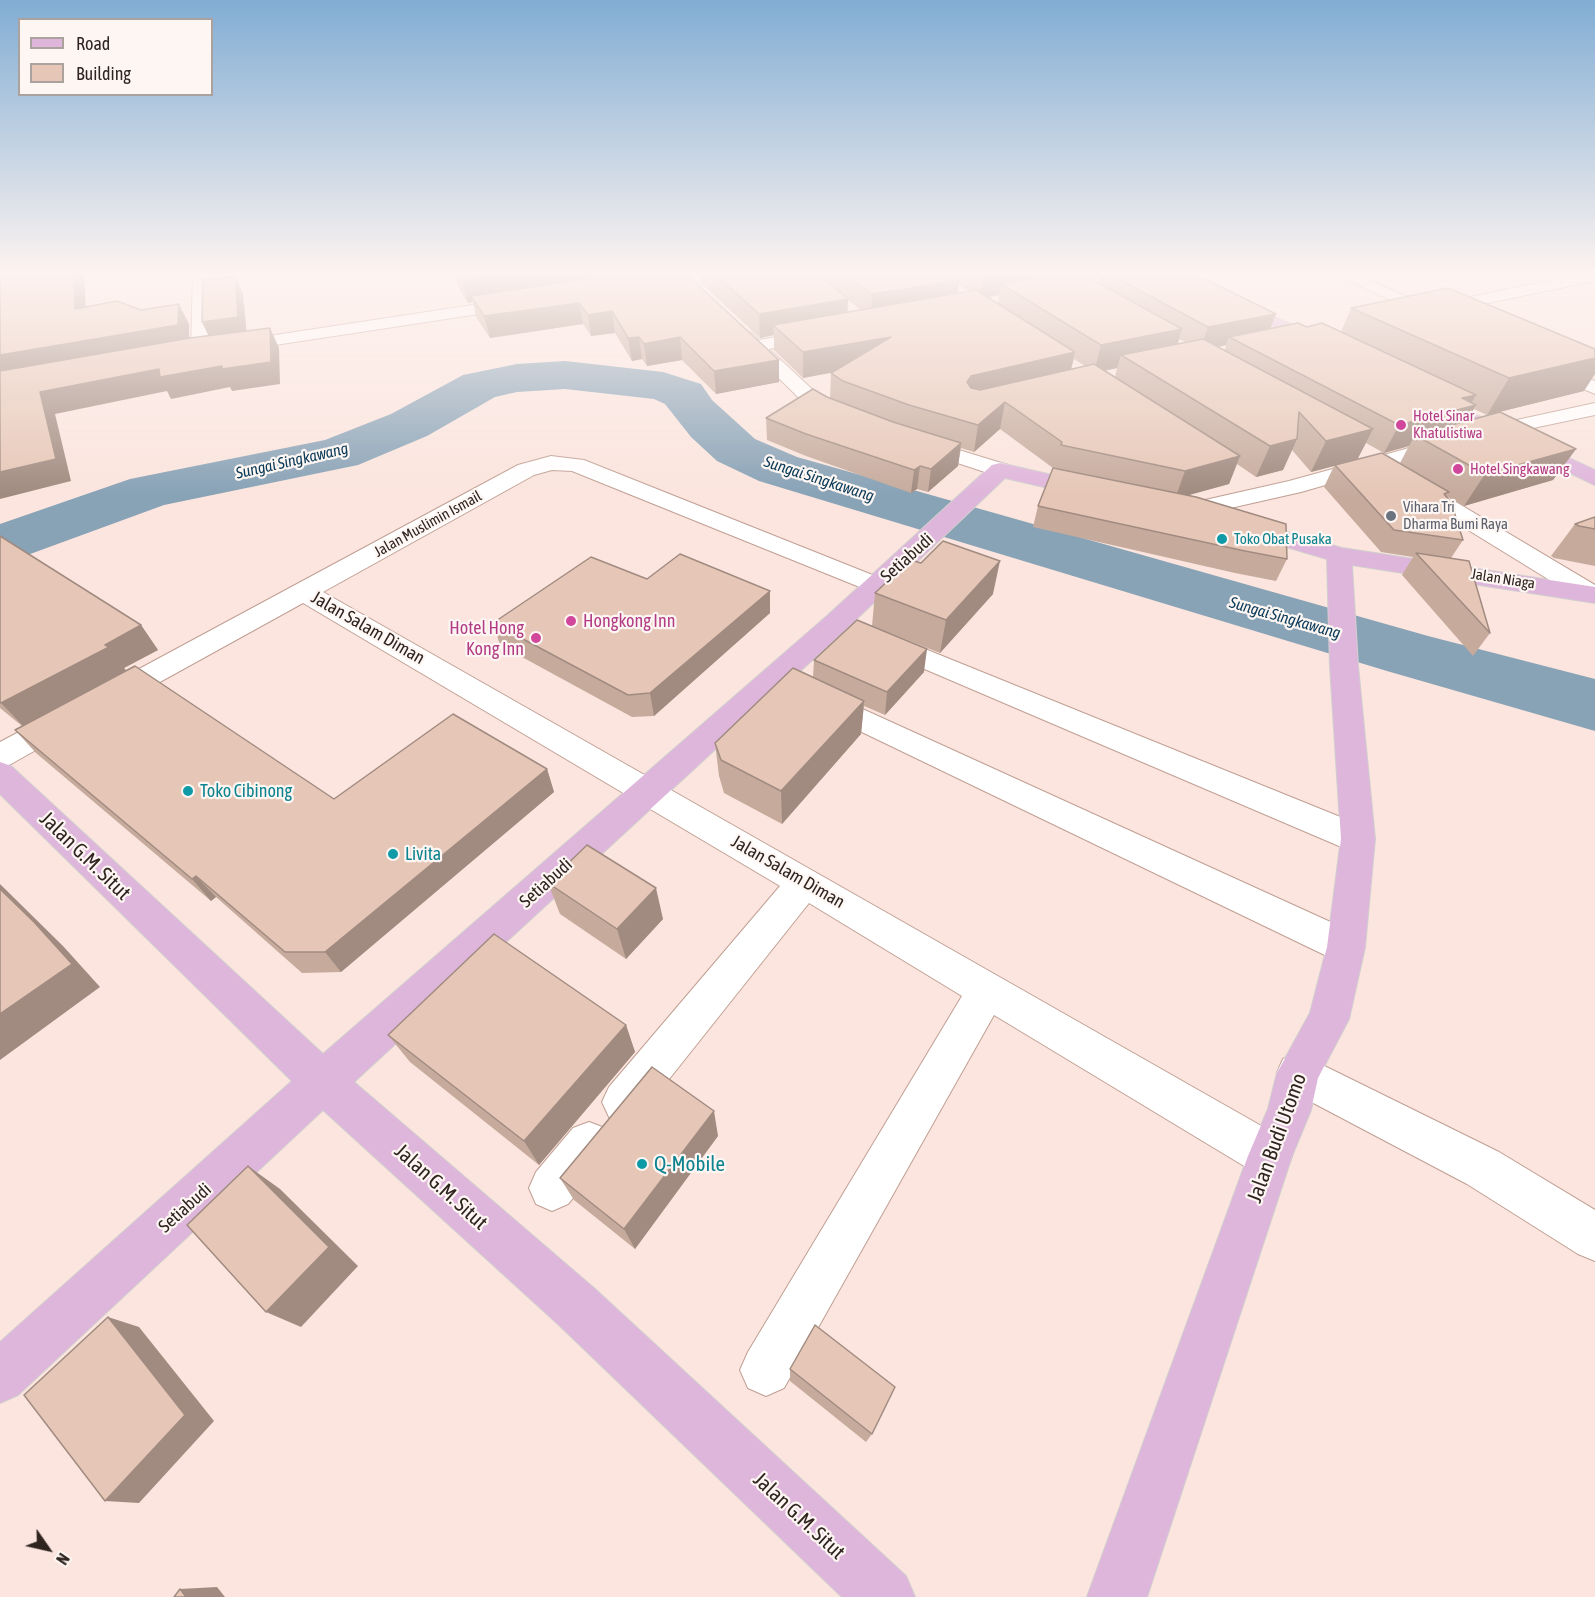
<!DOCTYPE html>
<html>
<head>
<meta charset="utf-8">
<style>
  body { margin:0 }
  #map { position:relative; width:1595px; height:1597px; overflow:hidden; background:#fbe5de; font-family:"Asap Condensed",sans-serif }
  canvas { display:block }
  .legend { position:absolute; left:18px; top:18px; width:195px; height:78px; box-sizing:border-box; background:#fdf6f3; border:2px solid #aba29e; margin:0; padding:8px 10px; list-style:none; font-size:18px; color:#30241f }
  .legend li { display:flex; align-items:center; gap:12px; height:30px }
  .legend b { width:30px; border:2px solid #aba29e }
  .north { position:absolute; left:18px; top:1519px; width:60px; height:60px; -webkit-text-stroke:4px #fdf6f3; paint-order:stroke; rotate:124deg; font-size:16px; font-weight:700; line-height:24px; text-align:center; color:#30241f }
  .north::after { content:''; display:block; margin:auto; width:21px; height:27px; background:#30241f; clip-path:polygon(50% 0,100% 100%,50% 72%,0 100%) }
</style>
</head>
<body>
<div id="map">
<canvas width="1595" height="1597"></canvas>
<ul class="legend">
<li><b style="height:8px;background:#dfb6db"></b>Road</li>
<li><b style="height:16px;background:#e6c7b7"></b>Building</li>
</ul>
<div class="north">N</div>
</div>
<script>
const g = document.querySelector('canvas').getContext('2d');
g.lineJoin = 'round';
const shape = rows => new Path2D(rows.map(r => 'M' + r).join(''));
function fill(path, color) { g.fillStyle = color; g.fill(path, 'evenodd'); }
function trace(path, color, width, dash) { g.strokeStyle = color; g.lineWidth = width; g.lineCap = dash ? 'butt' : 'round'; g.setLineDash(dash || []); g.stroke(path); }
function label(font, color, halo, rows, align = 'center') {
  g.font = font + ' "Asap Condensed",sans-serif'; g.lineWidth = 4.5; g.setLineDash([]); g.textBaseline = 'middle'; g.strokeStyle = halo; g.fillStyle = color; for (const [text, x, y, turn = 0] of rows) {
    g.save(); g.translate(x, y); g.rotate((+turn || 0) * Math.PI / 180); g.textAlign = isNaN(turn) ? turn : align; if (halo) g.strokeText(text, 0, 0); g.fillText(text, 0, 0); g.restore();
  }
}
fill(shape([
  [565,361,663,372,701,384,712,400,755,439,797,457,1428,636,1595,679,1595,731,1387,671,759,481,717,461,691,437,665,404,654,399,565,389,517,392,495,397,427,436,358,465,164,505,22,557,0,562,0,524,130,479,325,440,391,414,463,375,517,364,565,361]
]), '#88a2b6');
const minor = shape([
  [193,271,209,271,209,351,206,355,200,356,194,355,191,351,193,271],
  [700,271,739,271,732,276,645,290,637,285,645,280,700,271],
  [1328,271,1349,271,1427,306,1594,271,1595,281,1425,316,1328,271],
  [519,298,527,303,525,307,229,352,223,351,220,347,223,343,229,342,519,298],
  [818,330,824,331,827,335,824,339,769,349,815,392,852,414,855,418,852,422,838,422,801,400,737,337,740,333,746,332,752,333,759,340,818,330],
  [1547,360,1595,381,1595,394,1540,370,1538,366,1540,362,1547,360],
  [1595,403,1595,415,1500,435,1301,492,1191,517,1183,515,1179,510,1183,505,1289,481,1489,426,1595,403],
  [916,437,1008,465,1011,470,1008,475,1000,477,909,447,905,443,909,439,916,437],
  [551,456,584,460,885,580,889,585,885,590,876,593,867,590,572,471,552,470,534,475,323,592,1286,1140,1292,1156,1286,1172,1270,1178,1254,1172,994,1015,784,1388,766,1396,748,1388,740,1370,748,1352,962,996,809,903,639,1117,624,1123,609,1117,602,1102,609,1087,780,886,303,603,120,704,110,707,100,704,95,697,100,690,518,465,551,456],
  [1416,481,1424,483,1595,585,1595,601,1582,600,1408,493,1405,488,1408,483,1416,481],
  [883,632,1370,829,1375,839,1370,849,1358,852,1346,849,873,647,869,641,873,635,883,632],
  [823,691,1359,935,1365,947,1359,959,1346,963,1333,959,812,708,808,701,812,694,823,691],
  [64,710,75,714,79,721,75,728,11,764,0,767,0,742,53,714,64,710],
  [1298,1053,1499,1152,1595,1210,1595,1261,1578,1254,1467,1184,1283,1087,1277,1073,1283,1059,1298,1053],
  [589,1122,605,1128,611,1144,605,1160,568,1204,552,1211,536,1204,529,1188,536,1172,573,1128,589,1122]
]);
const major = shape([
  [1160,271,1180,271,1328,342,1331,346,1328,350,1316,350,1160,271],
  [1427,392,1595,470,1595,485,1420,402,1417,398,1420,394,1427,392],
  [1000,463,1100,486,1103,491,1100,496,1092,498,1005,478,847,628,354,1082,595,1289,906,1576,915,1597,842,1597,559,1325,323,1110,18,1395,0,1403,0,1342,292,1081,0,794,0,762,11,766,323,1054,827,616,992,465,1000,463],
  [1244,520,1342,548,1595,587,1595,603,1352,565,1358,666,1375,839,1365,947,1349,1019,1318,1078,1311,1110,1292,1156,1147,1597,1087,1597,1248,1156,1268,1109,1277,1073,1310,1013,1327,947,1341,839,1330,666,1327,559,1236,532,1232,527,1236,522,1244,520]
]);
trace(minor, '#c09f93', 2);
trace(major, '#d1cfce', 2);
fill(minor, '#fff');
fill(major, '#dfb6db');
fill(shape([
  [454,271,522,271,779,360,779,382,716,394,682,360,647,366,642,359,632,361,615,333,591,336,583,324,490,338,476,317,473,302,468,303,458,287],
  [700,271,1055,271,1054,275,1062,274,1058,271,1189,271,1270,328,1307,327,1341,332,1351,308,1584,391,1487,415,1474,409,1466,421,1576,449,1553,480,1464,506,1447,496,1446,497,1463,540,1451,558,1490,633,1473,656,1402,575,1413,557,1381,552,1324,487,1334,466,1311,472,1292,450,1283,470,1256,477,1237,464,1229,484,1187,495,1287,559,1276,581,1235,573,1033,527,1038,506,1053,468,1000,429,974,452,961,448,958,466,928,492,917,489,911,493,806,456,767,440,766,418,827,397,830,399,831,373,832,372,803,378,774,350,774,335,760,338,701,283],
  [1099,277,1098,283,1091,279],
  [959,285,969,292,957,294],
  [999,295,998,304,987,297],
  [848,300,861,310,847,313],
  [1179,339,1185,342,1178,344],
  [1226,345,1225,350,1219,347],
  [1074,359,1085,366,1071,369],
  [1117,368,1115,377,1104,371],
  [1366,443,1384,453,1409,446,1400,463,1357,460],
  [1595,517,1595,566,1554,558,1551,556,1575,524],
  [0,536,141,625,158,650,124,668,126,670,334,799,547,769,554,792,341,972,302,973,216,897,211,901,36,753,15,730,22,726,0,708],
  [921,563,993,594,940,653,872,626,875,593],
  [647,579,770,591,770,613,654,716,632,717,500,645,493,623],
  [814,660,924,672,885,715,864,706,861,734,782,824,724,793,719,776,715,743,813,677],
  [548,883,663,919,626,959,560,914],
  [626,1025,635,1052,539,1165,410,1062,388,1035],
  [718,1136,635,1249,574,1200,560,1178],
  [790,1369,872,1434,866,1442,790,1381]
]), '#c6ab9d');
fill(shape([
  [74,271,84,271,87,329,75,309],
  [522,271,668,271,471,296,473,302,468,303,462,280],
  [1008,271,1055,271,1052,286,1001,284,999,295,979,299,983,276],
  [1079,271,1101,271,1099,277,1076,282],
  [235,276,243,294,247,336,211,341,202,322],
  [959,280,956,303,871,318,872,294],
  [848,299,847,323,773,325,774,335,760,338,759,314],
  [579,303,583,324,490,338,484,316],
  [179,304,189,324,189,345,0,379,0,355],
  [612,311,615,333,591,336,588,315],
  [1276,314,1267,337,1229,337,1226,345,1200,351,1208,327],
  [270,328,279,348,280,384,232,391,230,387,171,399,167,391,55,414,71,481,0,499,0,472,40,392],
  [1182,329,1174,356,1121,355,1117,368,1094,373,1101,345],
  [639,337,642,359,632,361,628,338],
  [680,337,682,360,647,366,644,344],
  [891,337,889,362,803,378,803,352],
  [1075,352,1069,378,963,408,967,382,971,376],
  [1595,358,1595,374,1584,391,1487,415,1509,378],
  [779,360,779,382,716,394,714,371],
  [1476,395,1469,407,1476,405,1460,432,1415,435,1409,446,1384,453,1399,425,1462,398],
  [1005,402,1000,429,974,452,978,425],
  [1373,429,1357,460,1311,472,1326,441],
  [1297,439,1283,470,1256,477,1270,446],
  [961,443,958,466,928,492,931,469],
  [1576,449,1553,480,1464,506,1485,474],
  [1240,456,1229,484,1175,499,1185,471],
  [920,466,917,489,911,493,914,470],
  [1000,561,993,594,940,653,946,620],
  [770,591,770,613,654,716,650,693],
  [141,625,158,650,124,668,127,672,24,727,1,703],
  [927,649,924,672,885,715,887,692],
  [864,701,861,734,782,824,781,791],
  [547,769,554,792,341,972,325,952],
  [196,876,216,897,211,901,192,879],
  [0,884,63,946,100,987,0,1060],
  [656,888,663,919,626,959,617,929],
  [626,1025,635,1052,539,1165,524,1141],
  [714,1111,718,1136,635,1249,624,1229],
  [248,1166,280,1189,358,1266,301,1327,266,1312],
  [108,1317,139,1327,214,1421,139,1503,105,1501],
  [217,1587,225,1597,186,1597,180,1589]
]), '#a18b80');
const building = shape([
  [0,271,74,271,75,309,117,301,141,310,179,304,178,325,0,355,0,271],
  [456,271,522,271,462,280,456,271],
  [639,271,683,271,779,360,714,371,680,337,644,344,639,337,628,338,612,311,588,315,579,303,484,316,471,296,639,271],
  [712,271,814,271,848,299,759,314,712,271],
  [841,271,947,271,959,280,872,294,841,271],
  [976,271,1008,271,983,276,976,271],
  [1074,271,1077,271,1182,329,1101,345,1001,284,1074,271],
  [1103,271,1189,271,1276,314,1208,327,1103,271],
  [235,276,238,317,202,322,203,280,235,276],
  [1448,288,1595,349,1595,358,1509,378,1351,308,1448,288],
  [976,290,1075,352,971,376,967,382,971,388,980,390,1094,364,1240,456,1185,471,1061,445,1062,442,1005,402,978,425,909,405,843,381,831,373,891,337,803,352,773,325,976,290],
  [1298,323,1307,327,1322,323,1476,395,1462,398,1476,405,1399,425,1229,337,1298,323],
  [270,328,271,362,222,369,222,366,160,377,159,369,40,392,56,459,0,472,0,371,190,338,270,328],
  [1203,339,1373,429,1326,441,1299,412,1297,439,1270,446,1121,355,1203,339],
  [813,389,827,397,893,422,961,443,931,469,920,466,914,470,806,434,766,418,813,389],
  [1500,412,1576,449,1485,474,1415,435,1500,412],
  [1382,453,1449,492,1444,494,1451,502,1463,540,1394,530,1335,465,1382,453],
  [1053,468,1196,497,1286,524,1287,559,1245,551,1038,506,1053,468],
  [1595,517,1595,529,1579,526,1575,524,1595,517],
  [0,536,141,625,105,645,109,647,1,703,0,702,0,536],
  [943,541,1000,561,946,620,875,593,910,560,921,563,943,541],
  [1416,553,1469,561,1490,633,1416,553],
  [680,554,770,591,650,693,628,695,493,623,591,557,647,579,680,554],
  [857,620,927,649,887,692,814,660,857,620],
  [135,666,334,799,453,714,547,769,325,952,285,952,196,876,192,879,15,730,135,666],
  [793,668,864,701,781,791,721,760,715,743,793,668],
  [587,845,656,888,617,929,548,883,587,845],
  [0,889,34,922,72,964,0,1014,0,889],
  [494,934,626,1025,524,1141,388,1035,494,934],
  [652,1067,714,1111,624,1229,560,1178,652,1067],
  [248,1166,329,1247,266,1312,187,1225,248,1166],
  [108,1317,185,1415,105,1501,24,1395,108,1317],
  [815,1325,895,1387,872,1434,790,1369,815,1325],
  [180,1589,186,1597,174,1597,180,1589]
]);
fill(building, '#e6c7b7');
trace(building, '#a18b80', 1.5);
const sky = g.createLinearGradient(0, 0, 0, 495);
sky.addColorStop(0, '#81add4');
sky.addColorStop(0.55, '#fdf3f0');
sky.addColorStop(1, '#fdf3f000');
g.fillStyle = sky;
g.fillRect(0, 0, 1595, 495);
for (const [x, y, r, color] of [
  [1401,425,6,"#d1479c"],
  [1458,469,6,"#d1479c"],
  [1391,516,6,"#6b7280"],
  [1222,539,6,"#0f9aa8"],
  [571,621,6,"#d1479c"],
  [536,638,6,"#d1479c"],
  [188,791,6,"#0f9aa8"],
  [393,854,6,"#0f9aa8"],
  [642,1164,6,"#0f9aa8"]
]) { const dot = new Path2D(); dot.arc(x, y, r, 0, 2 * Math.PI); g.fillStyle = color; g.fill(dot); trace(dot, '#fdf6f3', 2); }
label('15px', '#b23c85', '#fdf6f3', [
  ["Hotel Sinar",1413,416],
  ["Khatulistiwa",1413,433],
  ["Hotel Singkawang",1470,469]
], 'left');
label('15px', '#5b616d', '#fdf6f3', [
  ["Vihara Tri",1403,507],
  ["Dharma Bumi Raya",1403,524]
], 'left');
label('15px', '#30241f', '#fdf6f3', [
  ["Jalan Muslimin Ismail",428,524,-29],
  ["Jalan Niaga",1503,579,9]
]);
label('15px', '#0d838f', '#fdf6f3', [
  ["Toko Obat Pusaka",1234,539]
], 'left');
label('italic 16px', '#0a3a58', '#fdf6f3', [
  ["Sungai Singkawang",292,461,-13],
  ["Sungai Singkawang",819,479,18],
  ["Sungai Singkawang",1285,618,16]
]);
label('18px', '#30241f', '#fdf6f3', [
  ["Setiabudi",907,558,-42],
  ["Jalan Salam Diman",368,628,30],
  ["Jalan Salam Diman",788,872,30],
  ["Setiabudi",546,883,-42],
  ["Setiabudi",185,1208,-42]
]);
label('18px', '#b23c85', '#fdf6f3', [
  ["Hongkong Inn",583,621],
  ["Hotel Hong",524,628,"right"],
  ["Kong Inn",524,649,"right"]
], 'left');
label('18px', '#0d838f', '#fdf6f3', [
  ["Toko Cibinong",200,791],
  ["Livita",405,854]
], 'left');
label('21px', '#30241f', '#fdf6f3', [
  ["Jalan G.M. Situt",85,856,44],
  ["Jalan Budi Utomo",1277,1138,-70],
  ["Jalan G.M. Situt",441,1187,42],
  ["Jalan G.M. Situt",799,1516,43]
]);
label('21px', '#0d838f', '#fdf6f3', [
  ["Q-Mobile",654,1164]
], 'left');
</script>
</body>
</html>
